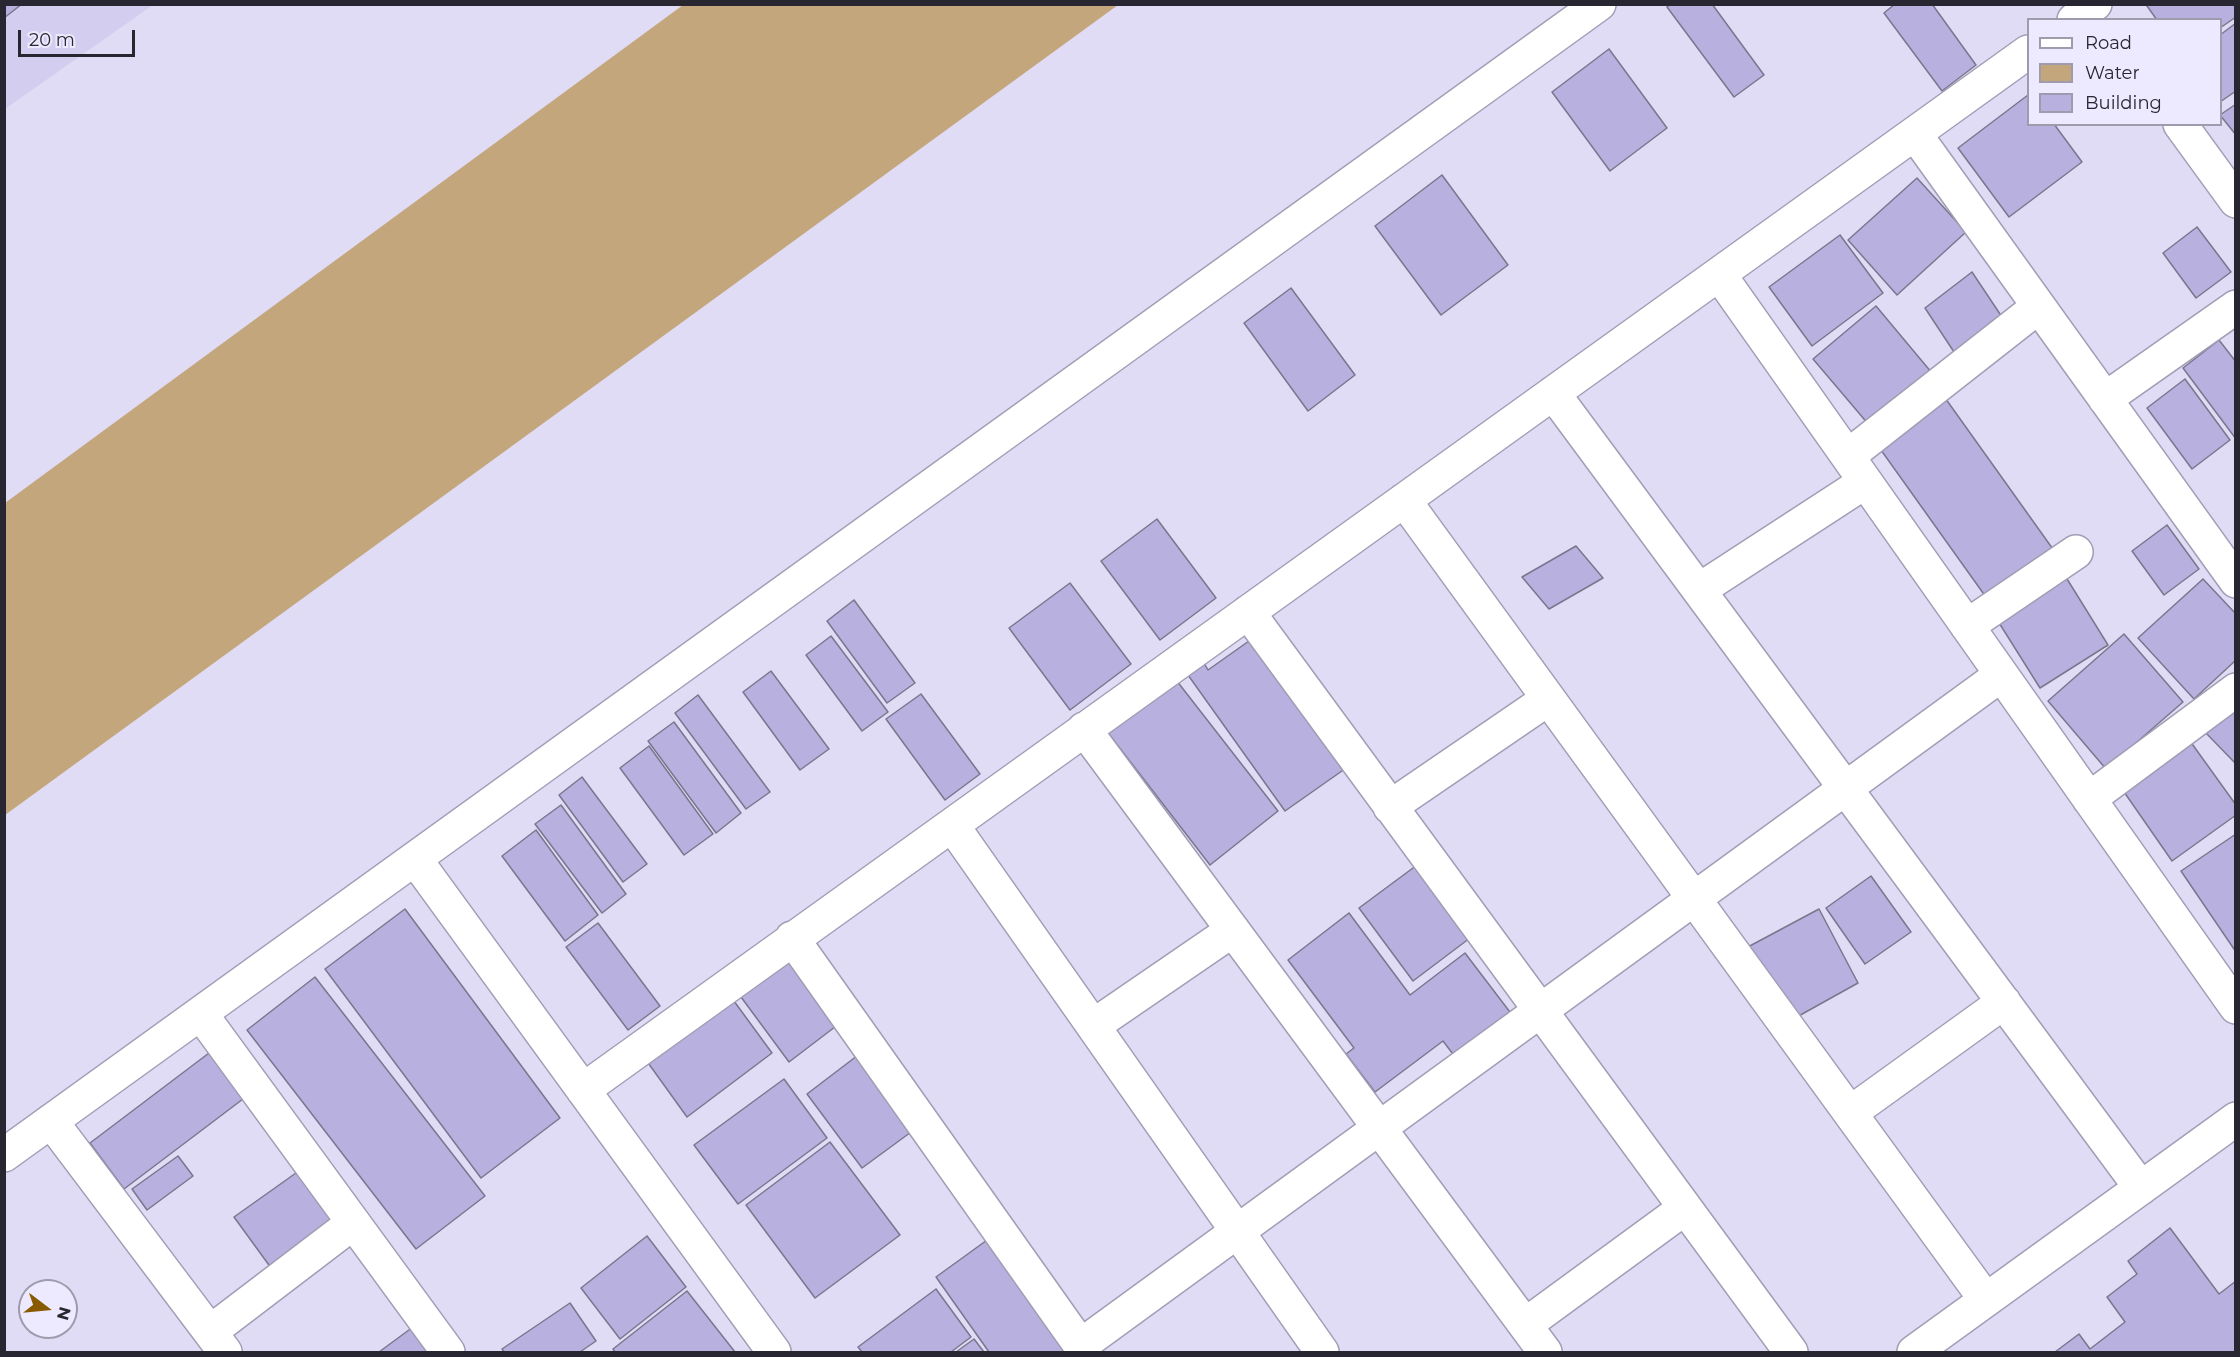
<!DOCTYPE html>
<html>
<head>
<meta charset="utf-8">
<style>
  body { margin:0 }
  #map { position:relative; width:2240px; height:1357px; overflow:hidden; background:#e0dcf5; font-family:Montserrat,sans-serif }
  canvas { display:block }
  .frame { position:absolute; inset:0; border:6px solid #282630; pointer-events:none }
  .legend { position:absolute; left:2027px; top:18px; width:195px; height:108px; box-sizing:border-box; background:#ede9fe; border:2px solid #9e9bac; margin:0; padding:8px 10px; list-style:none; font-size:18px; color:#282630 }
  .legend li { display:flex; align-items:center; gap:12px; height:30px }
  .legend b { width:30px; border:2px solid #9e9bac }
  .north { position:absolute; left:18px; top:1279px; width:60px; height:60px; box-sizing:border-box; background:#ede9fe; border:2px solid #9e9bac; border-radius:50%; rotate:106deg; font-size:16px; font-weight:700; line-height:24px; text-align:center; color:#282630 }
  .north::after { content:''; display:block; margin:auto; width:21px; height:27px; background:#895b00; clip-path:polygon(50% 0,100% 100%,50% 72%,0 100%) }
  .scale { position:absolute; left:18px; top:30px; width:117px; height:27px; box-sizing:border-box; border:3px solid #282630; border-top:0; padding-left:8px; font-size:18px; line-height:21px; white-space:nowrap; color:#282630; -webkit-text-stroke:4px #ede9fe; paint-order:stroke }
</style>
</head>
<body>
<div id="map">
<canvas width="2240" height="1357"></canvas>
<div class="frame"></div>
<ul class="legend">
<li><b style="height:8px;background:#fff"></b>Road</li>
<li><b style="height:16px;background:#c4a67d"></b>Water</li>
<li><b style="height:16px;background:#b8b0de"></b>Building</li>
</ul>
<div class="north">N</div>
<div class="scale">20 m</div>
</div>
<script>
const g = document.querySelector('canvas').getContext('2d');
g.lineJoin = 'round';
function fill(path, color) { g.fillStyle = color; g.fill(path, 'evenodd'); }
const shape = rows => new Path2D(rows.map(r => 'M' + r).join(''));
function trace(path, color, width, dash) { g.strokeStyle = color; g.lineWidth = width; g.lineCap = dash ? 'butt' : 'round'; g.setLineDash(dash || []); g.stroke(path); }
fill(shape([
  [5,5,153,5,5,109]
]), '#d3ceef');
fill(shape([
  [683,5,1118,5,5,815,5,503]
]), '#c4a67d');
const building = shape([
  [4,4,22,4,4,18,4,4],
  [1670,4,1712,4,1764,75,1734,97,1667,7,1670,4],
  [1895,4,1932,4,1976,65,1942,91,1884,13,1895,4],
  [2149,4,2236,4,2236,17,2220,28,2220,20,2157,20,2147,6,2149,4],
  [2236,23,2236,91,2220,102,2220,35,2236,23],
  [1609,49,1667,128,1610,171,1552,92,1609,49],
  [2028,95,2028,124,2054,124,2082,162,2009,217,1958,148,2028,95],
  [2236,104,2236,135,2220,115,2236,104],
  [1442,175,1508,265,1441,315,1375,226,1442,175],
  [1917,178,1966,232,1897,295,1848,240,1917,178],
  [2197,227,2231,272,2196,298,2163,253,2197,227],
  [1840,235,1883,293,1812,346,1769,287,1840,235],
  [1972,272,2002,317,1956,355,1925,308,1972,272],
  [1291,288,1355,375,1308,411,1244,323,1291,288],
  [1876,306,1937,379,1875,432,1813,359,1876,306],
  [2219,340,2236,362,2236,439,2183,368,2219,340],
  [2185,379,2230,440,2192,469,2147,408,2185,379],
  [1943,395,2055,552,1988,600,1876,443,1943,395],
  [1157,519,1216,598,1160,640,1101,561,1157,519],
  [2167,525,2199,569,2164,595,2132,551,2167,525],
  [1576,546,1603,578,1549,609,1522,577,1576,546],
  [2059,566,2108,645,2040,688,1991,610,2059,566],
  [2203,579,2236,614,2236,660,2194,699,2138,638,2203,579],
  [1070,583,1131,664,1070,710,1009,628,1070,583],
  [854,600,915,683,887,703,827,621,854,600],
  [2124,634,2183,702,2106,769,2048,701,2124,634],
  [831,636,888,712,862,731,806,655,831,636],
  [1256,636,1349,766,1285,811,1188,675,1204,663,1208,670,1256,636],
  [771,671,829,749,800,770,743,692,771,671],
  [1173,676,1278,811,1210,865,1105,729,1173,676],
  [921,694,980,774,945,800,886,719,921,694],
  [698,695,770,792,746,809,675,713,698,695],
  [2231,708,2236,712,2236,764,2205,732,2231,708],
  [674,722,741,813,716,833,648,741,674,722],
  [2190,741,2236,805,2236,815,2172,861,2122,789,2190,741],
  [649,746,713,834,684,855,620,768,649,746],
  [582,777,647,864,623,882,559,795,582,777],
  [561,805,626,894,602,913,535,824,561,805],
  [536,830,598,915,565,941,502,856,536,830],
  [2236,834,2236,952,2181,871,2236,834],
  [1417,865,1470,938,1413,981,1359,908,1417,865],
  [1871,876,1911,932,1865,964,1826,908,1871,876],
  [405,909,560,1118,481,1178,325,969,405,909],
  [1819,909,1858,983,1786,1023,1746,948,1819,909],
  [1349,913,1410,995,1465,953,1516,1020,1459,1062,1443,1041,1375,1092,1346,1054,1354,1048,1288,960,1349,913],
  [598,923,660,1006,628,1030,566,947,598,923],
  [800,952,848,1017,789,1062,741,997,800,952],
  [315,977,485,1196,416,1249,247,1030,315,977],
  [731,997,772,1053,687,1117,646,1060,731,997],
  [866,1049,922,1124,862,1168,807,1094,866,1049],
  [209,1053,243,1099,124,1189,90,1143,209,1053],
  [784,1079,827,1138,738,1204,694,1145,784,1079],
  [830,1142,900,1235,815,1298,746,1205,830,1142],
  [178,1156,193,1176,147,1210,132,1189,178,1156],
  [303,1168,342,1224,274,1272,234,1217,303,1168],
  [2170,1228,2219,1294,2236,1281,2236,1352,2055,1352,2079,1334,2090,1349,2125,1322,2107,1297,2137,1274,2128,1261,2170,1228],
  [994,1235,1075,1352,989,1352,936,1277,994,1235],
  [647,1236,686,1287,620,1339,581,1288,647,1236],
  [936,1289,971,1337,951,1352,862,1352,858,1347,936,1289],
  [687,1291,735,1352,615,1352,613,1349,687,1291],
  [570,1303,596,1341,580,1352,504,1352,502,1349,570,1303],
  [413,1327,429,1352,379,1352,413,1327],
  [974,1339,984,1352,956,1352,974,1339]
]);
fill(building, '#b8b0de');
trace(building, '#7a768d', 1.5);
const minor = shape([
  [2074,20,2095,4],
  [2180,124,2236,201],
  [1915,134,2236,581],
  [1719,274,2236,1007],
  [1553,393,2141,1188],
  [2105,399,2236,307],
  [1848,456,2038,307],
  [1404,500,1986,1300],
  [1699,590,1865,482],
  [1248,612,1791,1352],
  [1967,626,2076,552],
  [1084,729,1545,1352],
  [2089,799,2236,690],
  [1390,807,1548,699],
  [952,825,1322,1352],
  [415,859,774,1352],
  [792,938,1085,1352],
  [201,1014,448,1352],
  [1093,1026,1233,930],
  [583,1090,2028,52],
  [1850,1113,2004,1002],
  [51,1121,225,1352],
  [4,1155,1599,4],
  [1525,1325,1685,1208],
  [210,1332,353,1223],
  [1080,1346,2001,675],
  [1914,1352,2236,1119]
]);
trace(minor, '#a19db5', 36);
trace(minor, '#fff', 33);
</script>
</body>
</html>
